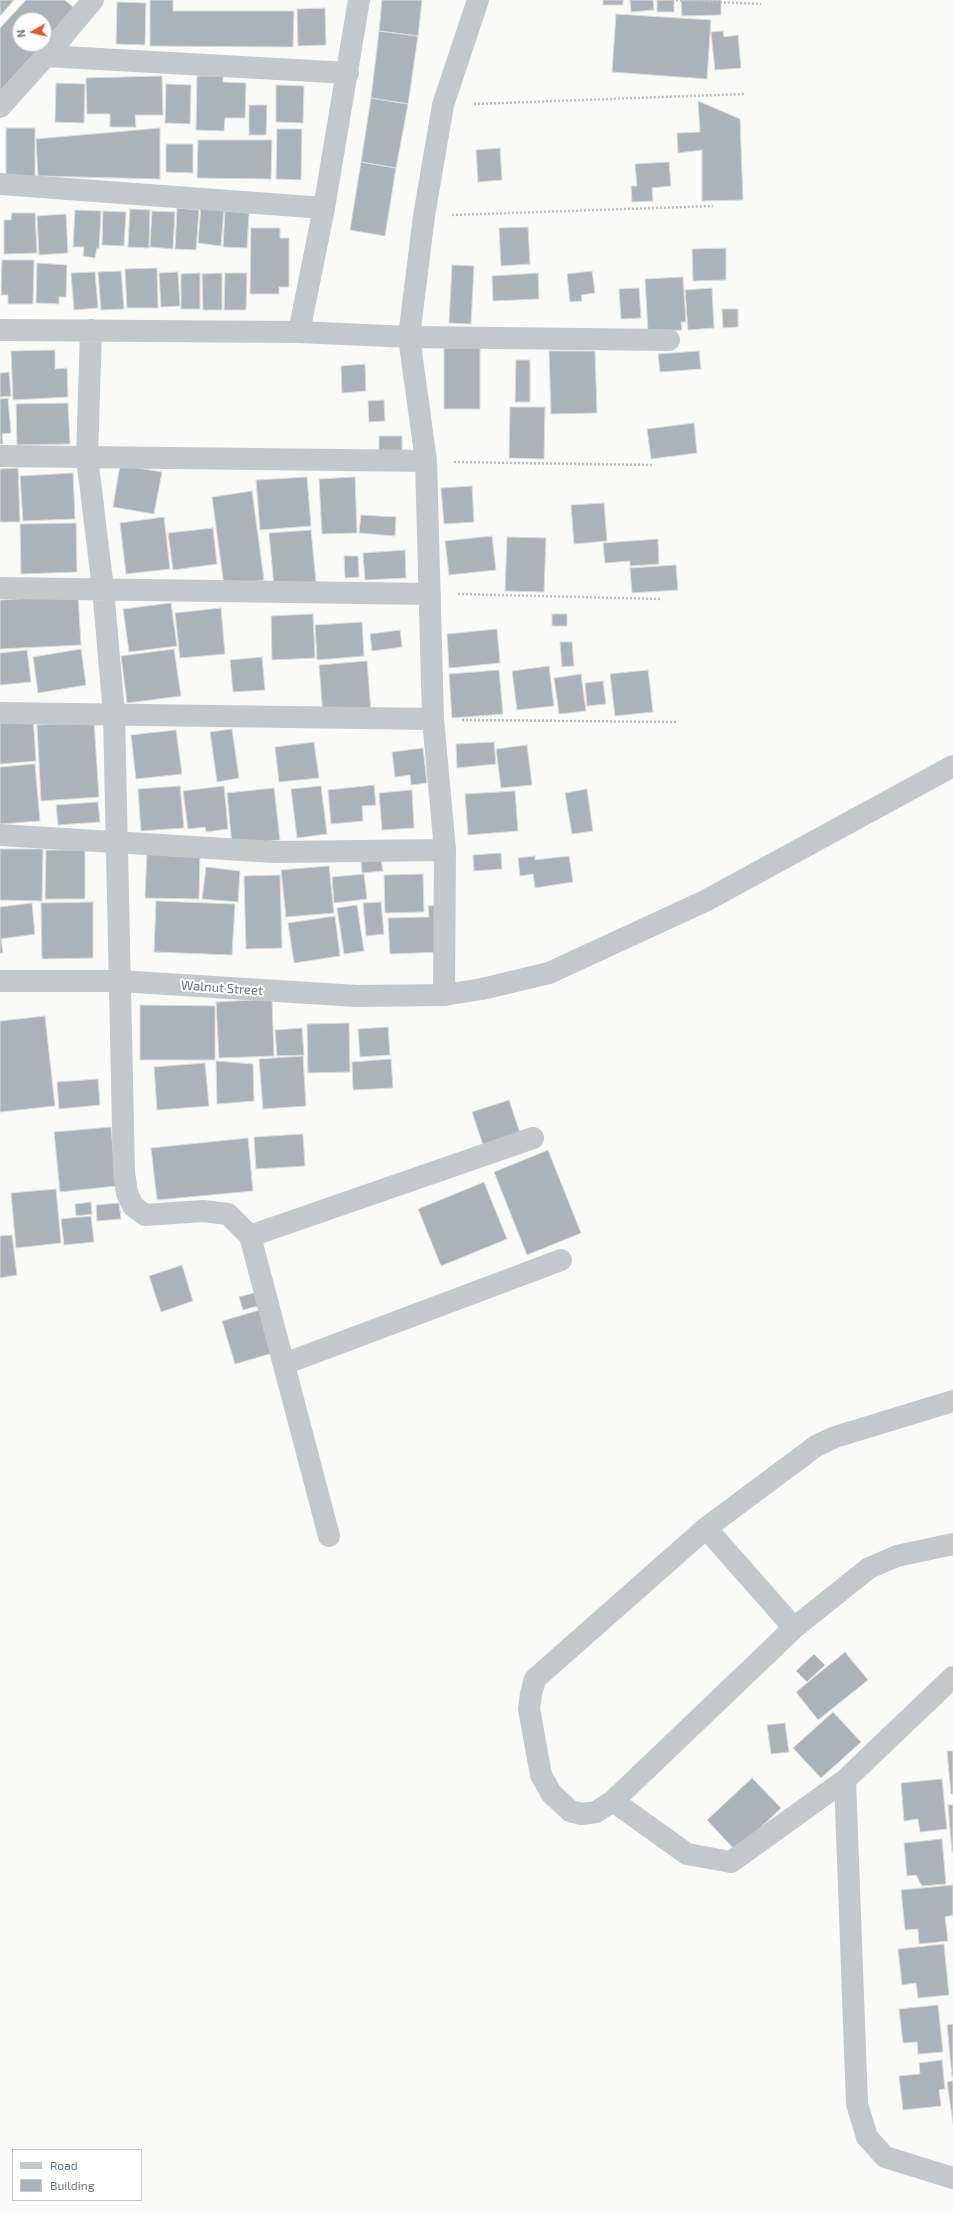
<!DOCTYPE html>
<html>
<head>
<meta charset="utf-8">
<style>
  body { margin:0 }
  #map { position:relative; width:953px; height:2213px; overflow:hidden; background:#fafaf8; font-family:"Exo 2",sans-serif }
  canvas { display:block }
  .legend { position:absolute; left:12px; top:2149px; width:130px; height:52px; box-sizing:border-box; background:#fff; border:1px solid #c1c8cd; margin:0; padding:5px 7px; list-style:none; font-size:12px; color:#657683 }
  .legend li { display:flex; align-items:center; gap:8px; height:20px }
  .legend b { width:20px; border:1px solid #c1c8cd }
  .north { position:absolute; left:12px; top:12px; width:40px; height:40px; box-sizing:border-box; background:#fff; border:1px solid #c1c8cd; border-radius:50%; rotate:262deg; font-size:11px; font-weight:700; line-height:16px; text-align:center; color:#657683 }
  .north::after { content:''; display:block; margin:auto; width:14px; height:18px; background:#e4572e; clip-path:polygon(50% 0,100% 100%,50% 72%,0 100%) }
</style>
</head>
<body>
<div id="map">
<canvas width="953" height="2213"></canvas>
<ul class="legend">
<li><b style="height:5px;background:#c3c8cc"></b>Road</li>
<li><b style="height:11px;background:#aab3b9"></b>Building</li>
</ul>
<div class="north">N</div>
</div>
<script>
const g = document.querySelector('canvas').getContext('2d');
g.lineJoin = 'round';
function fill(path, color) { g.fillStyle = color; g.fill(path, 'evenodd'); }
const shape = rows => new Path2D(rows.map(r => 'M' + r).join(''));
function trace(path, color, width, dash) { g.strokeStyle = color; g.lineWidth = width; g.lineCap = dash ? 'butt' : 'round'; g.setLineDash(dash || []); g.stroke(path); }
function label(font, color, halo, rows, align = 'center') {
  g.font = font + ' "Exo 2",sans-serif'; g.lineWidth = 4; g.setLineDash([]); g.textBaseline = 'middle'; g.strokeStyle = halo; g.fillStyle = color; for (const [text, x, y, turn = 0] of rows) {
    g.save(); g.translate(x, y); g.rotate((+turn || 0) * Math.PI / 180); g.textAlign = isNaN(turn) ? turn : align; if (halo) g.strokeText(text, 0, 0); g.fillText(text, 0, 0); g.restore();
  }
}
const building = shape([
  [0,0,14,0,0,16,0,0],
  [26,0,65,0,75,9,44,43,44,20,20,20,20,44,43,44,0,91,0,28,26,0],
  [150,0,173,0,173,11,294,11,293,47,150,46,150,0],
  [382,0,422,0,418,36,379,31,382,0],
  [603,0,623,0,623,5,603,5,603,0],
  [630,0,653,0,654,10,631,12,630,0],
  [657,0,674,0,674,12,657,12,657,0],
  [681,0,721,0,721,15,682,16,681,0],
  [117,2,146,3,145,45,116,44,117,2],
  [325,8,326,45,298,46,297,9,325,8],
  [616,14,711,20,707,79,612,72,616,14],
  [379,31,418,36,408,104,371,98,379,31],
  [723,31,724,37,738,35,741,68,715,70,711,32,723,31],
  [162,76,163,115,135,115,136,127,110,127,110,114,87,114,86,78,162,76],
  [197,76,223,76,223,82,246,83,245,118,225,118,224,131,196,130,197,76],
  [56,83,85,84,84,123,55,122,56,83],
  [166,84,191,85,190,124,165,123,166,84],
  [276,85,304,86,303,123,276,122,276,85],
  [371,98,408,104,396,168,361,162,371,98],
  [698,101,740,119,743,200,702,201,702,150,678,153,677,133,700,132,698,101],
  [249,105,267,105,266,135,249,135,249,105],
  [6,128,35,128,35,177,6,178,6,128],
  [160,128,160,179,38,176,36,139,160,128],
  [277,129,302,129,301,180,276,179,277,129],
  [198,140,272,140,271,179,197,178,198,140],
  [166,144,193,144,193,173,166,172,166,144],
  [500,148,502,180,478,182,476,150,500,148],
  [361,162,396,168,385,236,350,230,361,162],
  [669,162,671,186,652,188,653,201,632,202,631,186,637,186,635,164,669,162],
  [201,206,224,208,221,246,198,243,201,206],
  [177,208,199,210,196,250,175,249,177,208],
  [130,209,150,210,149,248,128,247,130,209],
  [75,210,101,211,99,249,97,248,95,258,83,256,84,247,73,247,75,210],
  [103,211,126,212,124,246,102,245,103,211],
  [152,211,175,212,173,249,150,247,152,211],
  [225,211,249,213,247,248,223,247,225,211],
  [12,213,35,213,37,253,4,254,4,220,11,220,12,213],
  [66,214,68,253,39,255,37,216,66,214],
  [528,227,530,264,501,266,499,228,528,227],
  [251,228,280,228,280,238,289,238,289,287,279,287,279,294,250,294,251,228],
  [726,248,726,280,693,281,692,249,726,248],
  [2,260,34,260,33,304,8,304,8,295,1,295,2,260],
  [37,263,67,265,66,297,59,297,59,304,36,303,37,263],
  [452,265,474,266,471,324,449,323,452,265],
  [157,268,158,308,127,308,125,269,157,268],
  [121,271,124,309,101,310,98,272,121,271],
  [592,271,595,293,581,295,582,301,570,302,567,274,592,271],
  [95,272,98,308,74,310,71,273,95,272],
  [178,272,180,306,161,307,159,273,178,272],
  [200,273,200,309,181,309,181,274,200,273],
  [222,273,222,310,203,310,202,274,222,273],
  [225,273,247,273,246,310,224,310,225,273],
  [538,273,539,299,493,301,492,276,538,273],
  [683,277,686,322,681,322,682,330,648,332,645,279,683,277],
  [639,288,641,318,621,319,619,289,639,288],
  [712,288,714,328,688,330,685,290,712,288],
  [722,309,738,309,738,327,723,328,722,309],
  [444,348,480,348,480,409,444,409,444,348],
  [55,350,55,369,67,368,68,397,13,400,11,351,55,350],
  [549,351,595,351,597,413,551,414,549,351],
  [699,351,701,369,660,372,658,354,699,351],
  [516,360,530,360,530,402,515,402,516,360],
  [365,364,366,391,342,393,341,366,365,364],
  [9,372,11,396,0,397,0,373,9,372],
  [8,398,11,433,2,434,3,444,0,444,0,399,8,398],
  [384,400,385,421,369,422,368,401,384,400],
  [68,403,70,444,17,445,16,404,68,403],
  [510,407,545,407,544,459,509,458,510,407],
  [694,423,697,453,651,459,647,429,694,423],
  [379,436,402,436,402,456,379,455,379,436],
  [120,465,162,472,154,514,113,507,120,465],
  [18,468,20,522,0,522,0,469,18,468],
  [73,473,75,519,23,521,20,476,73,473],
  [307,477,311,526,260,530,256,480,307,477],
  [355,477,357,533,322,534,319,479,355,477],
  [472,486,474,522,444,524,441,488,472,486],
  [252,491,264,580,224,586,212,497,252,491],
  [604,503,607,541,574,544,571,505,604,503],
  [361,515,396,517,395,536,359,533,361,515],
  [164,517,170,569,126,574,120,523,164,517],
  [76,523,77,572,21,574,20,524,76,523],
  [213,528,217,564,173,570,168,533,213,528],
  [311,530,316,583,274,587,269,533,311,530],
  [492,536,496,570,449,575,445,541,492,536],
  [507,537,546,538,544,592,505,591,507,537],
  [658,539,659,564,630,566,630,561,605,563,603,543,658,539],
  [405,550,406,578,365,580,363,553,405,550],
  [344,556,358,556,359,577,345,578,344,556],
  [676,565,678,590,632,593,630,568,676,565],
  [78,595,81,645,0,649,0,600,78,595],
  [171,603,177,646,129,652,123,609,171,603],
  [221,608,225,654,180,658,175,613,221,608],
  [313,614,315,658,272,660,271,616,313,614],
  [552,614,567,614,567,626,552,626,552,614],
  [362,622,364,656,317,660,315,625,362,622],
  [497,629,500,663,449,668,447,634,497,629],
  [400,630,402,647,372,651,370,634,400,630],
  [560,642,572,642,574,666,562,667,560,642],
  [81,649,86,685,38,693,33,657,81,649],
  [174,649,181,696,127,703,121,656,174,649],
  [27,650,31,682,0,685,0,653,27,650],
  [262,657,265,690,233,692,230,660,262,657],
  [367,661,371,711,323,715,319,665,367,661],
  [549,666,554,706,517,710,512,671,549,666],
  [499,670,503,714,452,718,449,674,499,670],
  [648,670,653,712,615,716,610,674,648,670],
  [581,674,586,711,559,714,554,678,581,674],
  [603,681,606,704,587,706,585,683,603,681],
  [33,716,36,761,0,764,0,718,33,716],
  [94,722,99,797,41,801,37,725,94,722],
  [232,729,239,778,217,782,210,732,232,729],
  [176,730,182,774,136,779,131,735,176,730],
  [314,742,319,778,279,782,275,747,314,742],
  [494,742,496,764,457,768,456,744,494,742],
  [527,745,532,785,501,788,496,749,527,745],
  [423,748,427,783,411,785,410,775,395,777,392,752,423,748],
  [35,764,40,821,0,824,0,767,35,764],
  [374,785,376,805,362,806,363,821,331,824,328,790,374,785],
  [180,786,184,828,141,831,138,789,180,786],
  [224,786,228,829,206,832,205,827,188,829,183,791,224,786],
  [321,786,327,834,297,838,291,789,321,786],
  [274,788,280,840,232,845,227,793,274,788],
  [587,789,593,831,572,834,565,793,587,789],
  [412,790,414,828,382,830,379,793,412,790],
  [515,791,518,831,468,835,465,794,515,791],
  [98,802,100,822,58,825,56,805,98,802],
  [0,849,43,849,42,901,0,900,0,849],
  [46,850,85,850,85,899,45,899,46,850],
  [147,851,200,853,199,899,145,898,147,851],
  [501,853,502,869,474,871,473,855,501,853],
  [535,856,535,860,569,856,573,882,535,888,533,874,520,876,518,858,535,856],
  [381,859,383,871,362,873,361,861,381,859],
  [329,866,334,913,286,917,281,870,329,866],
  [206,867,240,871,238,902,202,899,206,867],
  [364,874,367,899,334,903,332,877,364,874],
  [423,874,424,912,385,913,384,875,423,874],
  [280,875,282,948,246,949,244,876,280,875],
  [156,901,235,904,232,955,154,952,156,901],
  [93,902,93,958,42,959,41,903,93,902],
  [381,902,384,934,366,936,363,903,381,902],
  [32,903,35,934,1,939,3,953,0,953,0,907,32,903],
  [357,905,364,951,344,954,337,908,357,905],
  [440,905,442,952,390,954,388,918,429,917,428,906,440,905],
  [335,916,340,956,294,963,288,923,335,916],
  [272,999,274,1056,219,1058,216,1002,272,999],
  [140,1005,215,1006,215,1060,140,1060,140,1005],
  [45,1016,55,1106,0,1112,0,1021,45,1016],
  [349,1023,350,1072,308,1073,307,1024,349,1023],
  [388,1027,390,1055,360,1057,358,1029,388,1027],
  [302,1028,304,1055,277,1056,275,1030,302,1028],
  [303,1056,306,1106,263,1109,259,1059,303,1056],
  [391,1059,393,1088,353,1090,352,1062,391,1059],
  [216,1061,253,1064,254,1101,217,1104,216,1061],
  [205,1063,209,1106,157,1110,154,1067,205,1063],
  [98,1079,100,1105,59,1109,57,1082,98,1079],
  [509,1100,521,1136,484,1148,472,1112,509,1100],
  [111,1127,116,1186,60,1192,54,1132,111,1127],
  [303,1134,305,1166,256,1169,254,1137,303,1134],
  [248,1138,253,1191,157,1200,151,1148,248,1138],
  [548,1150,581,1233,527,1255,494,1172,548,1150],
  [484,1182,507,1239,441,1266,418,1209,484,1182],
  [56,1189,61,1243,16,1248,11,1193,56,1189],
  [91,1202,92,1214,76,1216,75,1204,91,1202],
  [119,1203,121,1219,97,1221,96,1205,119,1203],
  [91,1216,94,1242,64,1245,61,1219,91,1216],
  [12,1235,17,1275,0,1278,0,1236,12,1235],
  [182,1265,193,1301,161,1312,149,1276,182,1265],
  [257,1292,261,1305,243,1310,239,1297,257,1292],
  [260,1310,273,1353,235,1364,222,1321,260,1310],
  [845,1652,868,1680,818,1720,796,1692,845,1652],
  [814,1654,825,1665,807,1682,796,1671,814,1654],
  [833,1712,861,1742,821,1778,793,1748,833,1712],
  [785,1723,789,1752,771,1754,767,1725,785,1723],
  [947,1751,953,1751,953,1794,951,1794,947,1751],
  [752,1778,781,1808,736,1851,707,1820,752,1778],
  [942,1779,947,1829,920,1832,918,1819,904,1821,901,1783,942,1779],
  [948,1805,953,1805,953,1852,952,1852,948,1805],
  [942,1839,946,1884,922,1886,916,1875,907,1876,904,1843,942,1839],
  [953,1885,953,1915,945,1917,948,1941,919,1944,918,1929,905,1930,901,1890,953,1885],
  [944,1944,949,1995,918,1998,916,1983,902,1985,898,1949,944,1944],
  [938,2005,943,2052,918,2054,917,2042,903,2043,899,2009,938,2005],
  [953,2024,953,2077,952,2077,947,2025,953,2024],
  [942,2060,945,2089,939,2090,941,2106,903,2110,899,2076,920,2074,919,2063,942,2060],
  [953,2081,953,2124,947,2082,953,2081]
]);
fill(building, '#aab3b9');
trace(building, '#dcdcda', 1);
trace(shape([
  [672,0,761,4],
  [474,104,744,94],
  [452,215,713,206],
  [454,462,652,465],
  [458,594,661,599],
  [462,720,678,722]
]), '#bbbfc2', 2.5, [2, 2]);
trace(shape([
  [46,56,348,73],
  [0,107,46,56,93,0],
  [0,184,324,208],
  [0,330,299,332,409,337,669,340],
  [91,330,87,457,103,589,114,714,124,1172,127,1193,133,1206,145,1215,203,1211,228,1214,250,1236,329,1536],
  [299,332,324,208,359,0],
  [0,456,426,461],
  [0,588,430,594],
  [0,713,433,719],
  [0,835,274,852,445,850],
  [444,995,445,850,433,719,426,461,409,337,424,216,443,105,478,0],
  [250,1236,533,1138],
  [284,1364,561,1260],
  [953,1401,835,1437,816,1446,706,1528,535,1679,531,1694,529,1709,541,1775,551,1793,570,1811,582,1814,596,1812,613,1801,687,1854,731,1862,845,1780,953,1677],
  [706,1528,794,1628],
  [845,1780,857,2104,867,2137,885,2157,953,2178],
  [613,1801,794,1628,869,1568,897,1556,953,1544]
]), '#c3c8cc', 22);
trace(shape([
  [0,981,119,981,357,996,444,995,482,989,549,973,705,901,953,766]
]), '#c3c8cc', 22);
label('13px', '#657683', '#fff', [
  ["Walnut Street",222,988,4]
]);
</script>
</body>
</html>
